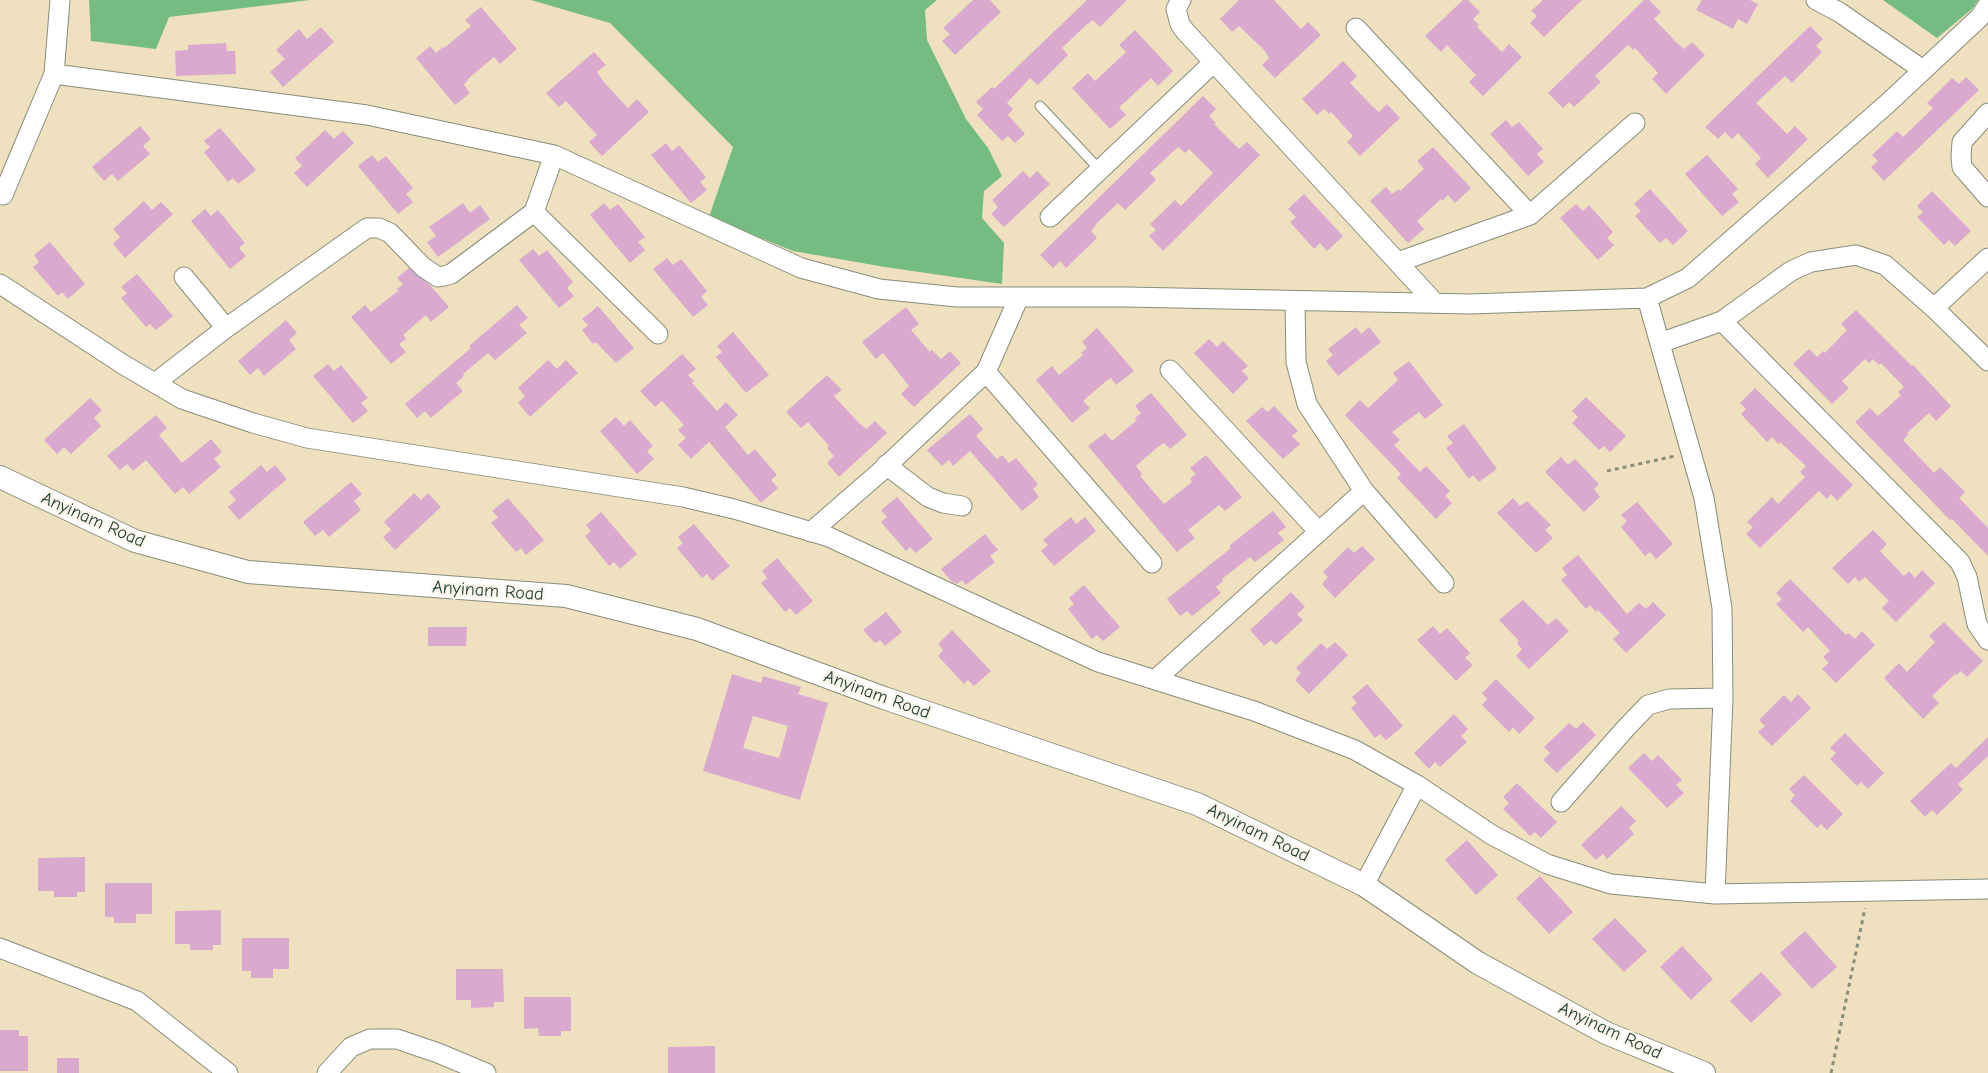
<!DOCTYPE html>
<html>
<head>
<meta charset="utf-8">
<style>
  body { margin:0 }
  canvas { display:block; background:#efe0c0 }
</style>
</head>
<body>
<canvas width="1988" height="1073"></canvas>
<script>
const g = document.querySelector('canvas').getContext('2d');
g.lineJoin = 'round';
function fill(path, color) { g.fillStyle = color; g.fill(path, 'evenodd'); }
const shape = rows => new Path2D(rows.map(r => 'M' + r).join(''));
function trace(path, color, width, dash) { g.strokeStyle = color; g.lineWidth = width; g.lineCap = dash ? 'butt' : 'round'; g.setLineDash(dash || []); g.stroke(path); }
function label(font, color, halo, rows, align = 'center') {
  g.font = font + ' "Comic Neue",sans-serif'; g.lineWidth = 5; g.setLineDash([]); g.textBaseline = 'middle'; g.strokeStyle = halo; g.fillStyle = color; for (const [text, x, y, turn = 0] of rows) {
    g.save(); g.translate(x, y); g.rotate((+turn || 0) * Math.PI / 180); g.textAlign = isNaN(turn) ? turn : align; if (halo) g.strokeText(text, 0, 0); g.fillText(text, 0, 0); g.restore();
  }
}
fill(shape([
  [89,0,310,0,169,17,156,49,91,41],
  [531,0,937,0,925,10,927,40,966,119,988,148,1002,176,984,191,982,218,1004,243,1002,284,885,267,793,251,709,217,733,147,610,23],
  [1883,0,1978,0,1973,8,1937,38]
]), '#74bc81');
fill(shape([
  [973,0,990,0,1001,12,955,55,942,41,950,34,943,28],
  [1087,0,1127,0,1100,27,1093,20,1085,26,1062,48,1068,55,1038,85,1030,78,1007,103,1013,109,1008,115,1025,134,1015,143,1008,136,1002,141,977,115,983,109,976,102,992,87,994,89],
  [1239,0,1274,0,1301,29,1308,22,1321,35,1275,78,1262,65,1269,58,1264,50,1239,26,1232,32,1220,19],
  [1463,0,1468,0,1480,12,1473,19,1479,25,1477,27,1502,52,1509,44,1522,57,1483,96,1469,82,1476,75,1447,45,1441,52,1425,36],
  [1543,0,1582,0,1544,37,1530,23,1537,16,1531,11],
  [1644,0,1649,0,1661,12,1654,19,1677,43,1684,49,1692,42,1705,55,1666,94,1652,79,1658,73,1635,48,1633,50,1628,45,1595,76,1601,82,1574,107,1569,102,1563,108,1548,93],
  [1702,0,1750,0,1758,4,1747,24,1738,19,1733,29,1696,10],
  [481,7,517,49,500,64,494,57,469,78,464,85,470,93,455,105,416,58,430,46,436,53,443,47,444,48,471,26,465,20],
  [1810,26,1823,39,1816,46,1822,52,1792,83,1785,76,1756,103,1787,134,1795,126,1808,139,1768,178,1755,164,1761,158,1738,133,1732,139,1725,132,1718,139,1705,127],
  [321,27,334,42,283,87,270,72,285,59,276,50,299,29,307,39],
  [1135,30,1173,71,1158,86,1151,78,1125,102,1119,107,1126,115,1110,129,1072,88,1088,73,1095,81,1126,52,1119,45],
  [226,43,227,51,235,51,236,74,176,76,175,51,188,50,188,45],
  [594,52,606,65,597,72,603,81,628,108,637,99,649,112,602,156,589,142,597,135,566,101,559,107,546,93],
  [1343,61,1357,76,1350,83,1372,106,1379,112,1387,104,1400,118,1360,156,1347,142,1353,136,1331,112,1329,114,1324,109,1317,115,1302,99],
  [1966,77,1979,90,1884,181,1871,167,1878,161,1872,155,1897,131,1903,137,1926,115,1933,108,1927,103,1952,78,1959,84],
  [1203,96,1216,109,1209,116,1216,123,1214,124,1239,149,1247,142,1260,155,1163,251,1149,236,1156,230,1150,224,1175,200,1181,206,1213,173,1189,149,1185,153,1178,147,1150,173,1156,180,1125,210,1118,203,1097,223,1091,231,1097,238,1066,268,1060,261,1053,268,1040,255],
  [1506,120,1512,127,1519,122,1543,149,1537,154,1544,162,1528,176,1490,134],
  [140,126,151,139,143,146,150,154,118,181,112,174,104,181,92,167],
  [220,128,256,170,238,184,233,178,228,182,204,152,210,147,204,141],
  [325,130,334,139,343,131,354,143,307,187,294,173,302,166,295,158],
  [666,143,672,151,679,145,706,177,700,182,707,190,691,203,651,155],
  [1433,147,1471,188,1455,203,1448,195,1442,201,1441,199,1417,221,1424,229,1408,243,1370,201,1386,187,1392,194,1399,189,1400,191,1424,169,1417,161],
  [372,155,378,162,386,156,413,188,406,194,413,202,398,214,358,166],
  [1707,155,1738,189,1732,194,1739,202,1722,216,1685,174],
  [1023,171,1030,178,1037,171,1050,184,1004,227,991,214,998,207,992,200],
  [1650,189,1688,231,1673,245,1666,238,1660,243,1635,216,1641,211,1634,204],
  [1932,191,1971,231,1955,246,1949,240,1944,245,1917,217,1923,212,1917,206],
  [1304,194,1343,236,1327,251,1320,243,1314,249,1290,222,1296,217,1288,209],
  [144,201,152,210,161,202,173,214,125,258,113,244,120,237,113,229],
  [463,203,470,213,480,205,490,219,438,257,427,242,436,236,429,227],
  [604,203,610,210,618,204,645,237,638,242,645,250,630,263,590,215],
  [1576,204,1583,211,1589,205,1613,232,1607,238,1614,245,1598,260,1560,218],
  [205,209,211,216,218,210,245,243,239,248,246,256,230,269,191,221],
  [50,242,85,284,68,299,62,292,58,296,33,267,39,262,34,255],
  [533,249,539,256,547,250,573,282,567,288,574,296,559,308,519,260],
  [667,258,673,265,681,259,707,291,701,297,708,305,693,317,653,269],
  [409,268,431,286,449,307,431,322,426,315,403,335,406,339,399,344,406,352,391,364,351,317,365,305,371,312,398,291,397,289,403,284,397,278],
  [137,274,173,316,156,330,150,324,146,327,121,298,127,293,121,287],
  [517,305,528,318,519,325,527,333,495,360,488,353,463,374,464,376,456,383,463,391,431,418,425,411,417,418,405,404,471,348,469,346],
  [598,306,634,348,616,363,596,342,593,344,582,330,588,325,582,319],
  [906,307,919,324,911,330,930,352,932,350,941,359,950,351,961,363,914,407,901,394,909,386,883,353,876,359,862,342],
  [1856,310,1912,366,1913,365,1951,406,1936,421,1929,413,1907,433,1908,435,1903,440,1934,473,1940,467,1965,492,1959,498,1988,528,1988,556,1952,519,1950,520,1855,422,1870,408,1878,416,1901,395,1898,392,1904,387,1881,363,1879,365,1873,359,1869,363,1865,359,1842,381,1849,388,1832,404,1793,364,1809,349,1817,357,1823,351,1825,353,1847,330,1841,324],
  [286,320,297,333,289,340,296,349,264,376,258,368,250,375,238,361],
  [1356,327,1361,334,1369,327,1381,342,1338,376,1326,361,1333,355,1328,349],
  [1097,328,1134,371,1116,385,1111,378,1105,382,1083,401,1090,408,1072,423,1036,380,1052,366,1059,375,1083,355,1081,353,1087,348,1082,342],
  [733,332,769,375,746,393,716,357,722,352,717,346],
  [1209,339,1217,347,1223,341,1248,366,1242,371,1249,378,1233,394,1194,353],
  [682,354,696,369,688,375,694,381,692,383,717,411,726,402,738,415,725,427,748,455,755,449,777,475,771,480,778,488,761,503,709,442,691,459,678,445,686,438,678,430,684,425,662,401,655,407,640,391],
  [548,360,557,369,566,360,578,373,530,417,518,403,525,396,518,388],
  [1409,361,1443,405,1425,419,1419,412,1392,432,1400,440,1394,445,1420,472,1426,466,1450,491,1445,496,1452,503,1436,519,1397,478,1401,474,1345,415,1360,400,1368,408,1398,380,1393,373],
  [328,364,334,371,341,365,368,398,361,403,368,411,353,423,313,376],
  [827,375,842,390,834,396,857,421,866,429,875,421,887,433,839,477,827,463,834,456,827,448,829,446,808,422,801,428,786,412],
  [1755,388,1853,485,1837,501,1831,494,1827,499,1819,491,1760,548,1746,534,1753,527,1747,522,1772,497,1778,504,1805,477,1800,472,1806,466,1780,442,1778,444,1772,437,1767,442,1741,414,1746,409,1740,403],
  [1151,393,1187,435,1170,449,1164,443,1159,446,1136,466,1142,474,1140,476,1164,504,1192,482,1190,479,1196,474,1190,468,1206,455,1242,497,1225,511,1219,505,1188,530,1195,538,1177,552,1088,446,1105,433,1112,441,1137,420,1135,418,1141,413,1135,406],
  [1586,397,1626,436,1610,452,1604,446,1599,450,1572,423,1578,417,1572,411],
  [90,398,102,410,94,418,101,426,71,454,64,447,57,454,44,440],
  [1274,406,1298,431,1292,436,1300,444,1283,459,1246,421,1262,407,1268,412],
  [970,414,983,429,976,436,997,459,1002,455,1009,463,1016,458,1038,484,1033,489,1039,497,1022,511,970,451,953,466,949,460,942,466,927,450],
  [156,415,167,428,159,435,182,463,211,439,222,452,214,459,221,467,189,494,183,487,175,494,146,460,133,471,127,464,120,470,107,456],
  [616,417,624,426,630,420,653,446,647,451,654,459,637,474,600,431],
  [1464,424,1497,469,1479,482,1473,475,1469,479,1446,448,1453,443,1447,436],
  [1561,457,1568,465,1575,459,1599,484,1594,489,1600,497,1584,512,1545,472],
  [261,465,267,472,275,465,287,479,239,520,228,507,236,500,229,492],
  [351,482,362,494,354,501,361,510,329,537,323,530,315,536,303,522],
  [414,493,421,500,428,493,441,507,395,550,383,537,391,530,384,522],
  [897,497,933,539,916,553,910,547,906,551,881,522,887,517,881,510],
  [508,498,544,540,526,555,521,548,516,552,491,523,498,517,492,511],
  [1513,498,1520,506,1527,501,1551,525,1545,530,1553,538,1536,553,1497,513],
  [1637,502,1673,544,1656,559,1650,552,1645,556,1621,527,1627,521,1621,515],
  [1273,511,1286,527,1278,533,1284,540,1255,562,1250,557,1222,579,1223,581,1216,587,1221,593,1192,616,1187,611,1180,616,1167,599,1231,548,1229,546],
  [601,512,637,554,620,569,614,562,609,566,585,536,591,531,586,525],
  [1071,517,1076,524,1085,517,1096,531,1054,566,1041,551,1048,545,1043,540],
  [694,524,730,566,712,581,707,574,702,578,677,548,683,543,678,537],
  [1873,530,1887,544,1880,551,1904,576,1909,571,1915,578,1922,570,1935,583,1896,622,1882,608,1889,601,1865,577,1859,582,1855,577,1848,584,1832,568],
  [985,534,998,550,990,556,995,562,966,585,962,580,957,584,951,581,941,569],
  [1362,546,1375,559,1335,598,1322,584,1328,577,1323,572,1348,547,1354,553],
  [1578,555,1627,614,1639,603,1646,609,1653,602,1666,615,1626,653,1613,639,1620,633,1598,610,1596,612,1590,605,1586,609,1561,580,1567,575,1562,568],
  [777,558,813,601,796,615,790,608,785,612,761,583,767,578,762,571],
  [1790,579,1846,635,1848,633,1855,639,1862,631,1875,645,1836,683,1822,669,1829,663,1823,657,1830,651,1808,627,1803,632,1776,604,1782,599,1776,593],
  [1084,585,1120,627,1103,641,1097,635,1092,639,1068,609,1074,604,1069,598],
  [1291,592,1305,607,1297,614,1303,620,1276,645,1271,640,1264,646,1250,630],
  [1523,600,1548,625,1556,618,1569,631,1529,669,1516,656,1522,649,1517,643,1519,641,1499,620],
  [886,612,902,632,885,646,880,640,875,643,863,630],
  [1944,622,1983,661,1967,677,1961,671,1956,675,1955,674,1932,696,1939,703,1923,719,1884,678,1899,663,1907,672,1935,642,1929,636],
  [1433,626,1440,634,1447,628,1470,653,1465,658,1473,665,1456,681,1417,640],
  [428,627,467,627,466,646,428,646],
  [952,630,991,671,974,686,968,680,964,684,938,656,943,650,938,644],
  [1335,642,1348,655,1309,694,1295,680,1301,673,1296,668,1321,643,1327,649],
  [732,674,761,683,763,676,801,687,798,694,828,703,800,800,703,771],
  [753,716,788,726,779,758,743,748],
  [1496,679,1535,718,1519,734,1513,727,1509,732,1482,705,1487,699,1482,693],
  [1367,684,1403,726,1386,740,1380,734,1375,738,1351,708,1357,703,1352,697],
  [1798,694,1811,708,1772,746,1758,732,1765,726,1759,720,1784,695,1791,702],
  [1454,714,1468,729,1461,736,1467,742,1440,767,1435,762,1429,769,1414,753],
  [1583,722,1596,735,1557,773,1543,760,1550,753,1544,747,1569,723,1576,729],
  [1845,733,1884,773,1868,789,1861,782,1857,786,1830,759,1836,753,1830,748],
  [1988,737,1988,756,1958,784,1963,790,1937,815,1932,810,1925,817,1910,801,1951,763,1956,768],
  [1644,753,1652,761,1658,755,1682,780,1676,785,1684,793,1667,808,1628,768],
  [1804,775,1843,814,1827,830,1821,824,1817,828,1790,801,1795,795,1789,789],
  [1517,783,1557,822,1541,838,1535,832,1530,836,1503,809,1509,803,1503,797],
  [1621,806,1636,821,1629,828,1634,834,1607,859,1603,854,1596,860,1581,845],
  [1467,840,1498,875,1476,895,1445,860],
  [85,857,85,892,77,892,77,897,54,897,54,891,38,891,38,858],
  [1540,876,1573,912,1549,934,1516,898],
  [105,883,152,883,152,914,136,914,136,923,114,923,114,917,105,917],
  [221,910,221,945,213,945,213,950,190,950,190,944,175,944,175,911],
  [1615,918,1647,951,1624,972,1592,939],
  [1805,931,1837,967,1812,989,1780,953],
  [242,938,289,938,289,969,273,969,273,978,251,978,251,971,242,971],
  [1682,946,1713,979,1691,1000,1660,967],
  [456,969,503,969,504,1002,494,1002,494,1007,471,1008,471,1000,456,1000],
  [1761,972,1782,994,1751,1023,1730,1001],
  [524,997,571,997,571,1031,561,1031,561,1036,539,1036,538,1028,524,1029],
  [0,1030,19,1030,19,1036,28,1036,28,1071,0,1071],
  [715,1046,715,1073,668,1073,668,1047],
  [57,1058,79,1058,79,1073,57,1073]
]), '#d9aace');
const service = shape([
  [1040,106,1100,170]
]);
const minor = shape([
  [1181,0,1176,9,1180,24,1185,31,1435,303],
  [1816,0,1839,12,1923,70],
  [1356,28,1530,215],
  [54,74,60,0],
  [1988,113,1962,142,1961,157,1962,167,1988,197],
  [3,195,54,74,367,115,554,155,801,268,879,289,957,297,1127,297,1470,304,1647,298,1688,278,1887,104,1980,17,1988,5],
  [534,212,554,155],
  [1050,217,1214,62],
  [1398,262,1530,215,1635,123],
  [184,277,226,328],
  [0,284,124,365,182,399,253,423,307,438,683,497,734,509,829,537,1098,662,1254,711,1355,750,1417,785,1492,835,1547,864,1611,884,1715,894,1723,698,1722,608,1704,498,1647,298],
  [1295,301,1296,362,1307,404,1364,491,1444,583],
  [1934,308,1988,258],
  [1722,321,1960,562,1967,577,1977,624,1988,640],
  [1660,343,1722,321,1791,271,1811,262,1856,255,1885,265,1934,308,1988,361],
  [1170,370,1319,532],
  [986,372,1152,563],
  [155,383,226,328,367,228,379,228,390,233,423,267,438,277,444,276,451,274,534,212,658,334],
  [886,465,928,497,943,503,962,506],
  [811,532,879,473,986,372,1019,297],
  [1155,680,1364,491],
  [1561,802,1625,729,1648,705,1669,699,1723,698],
  [1364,885,1417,785],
  [1715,894,1988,889],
  [0,948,137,1001,228,1073],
  [327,1073,351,1047,370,1039,397,1039,438,1053,486,1073]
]);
const tertiary = shape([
  [0,477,135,541,248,572,566,596,697,629,884,698,1197,804,1364,885,1478,963,1606,1033,1704,1073]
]);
trace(service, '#878e7a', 11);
trace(minor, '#878e7a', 21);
trace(tertiary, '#878e7a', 24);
trace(shape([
  [1607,471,1675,456],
  [1831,1073,1865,908]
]), '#878e7a', 3, [4, 4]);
trace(service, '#fff', 9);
trace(minor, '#fff', 19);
trace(tertiary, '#fff', 22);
label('18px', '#1f3d34', '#fbf7ec', [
  ["Anyinam Road",93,520,24],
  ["Anyinam Road",488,591,4],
  ["Anyinam Road",877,695,20],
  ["Anyinam Road",1258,833,26],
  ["Anyinam Road",1610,1031,25]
]);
</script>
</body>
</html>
